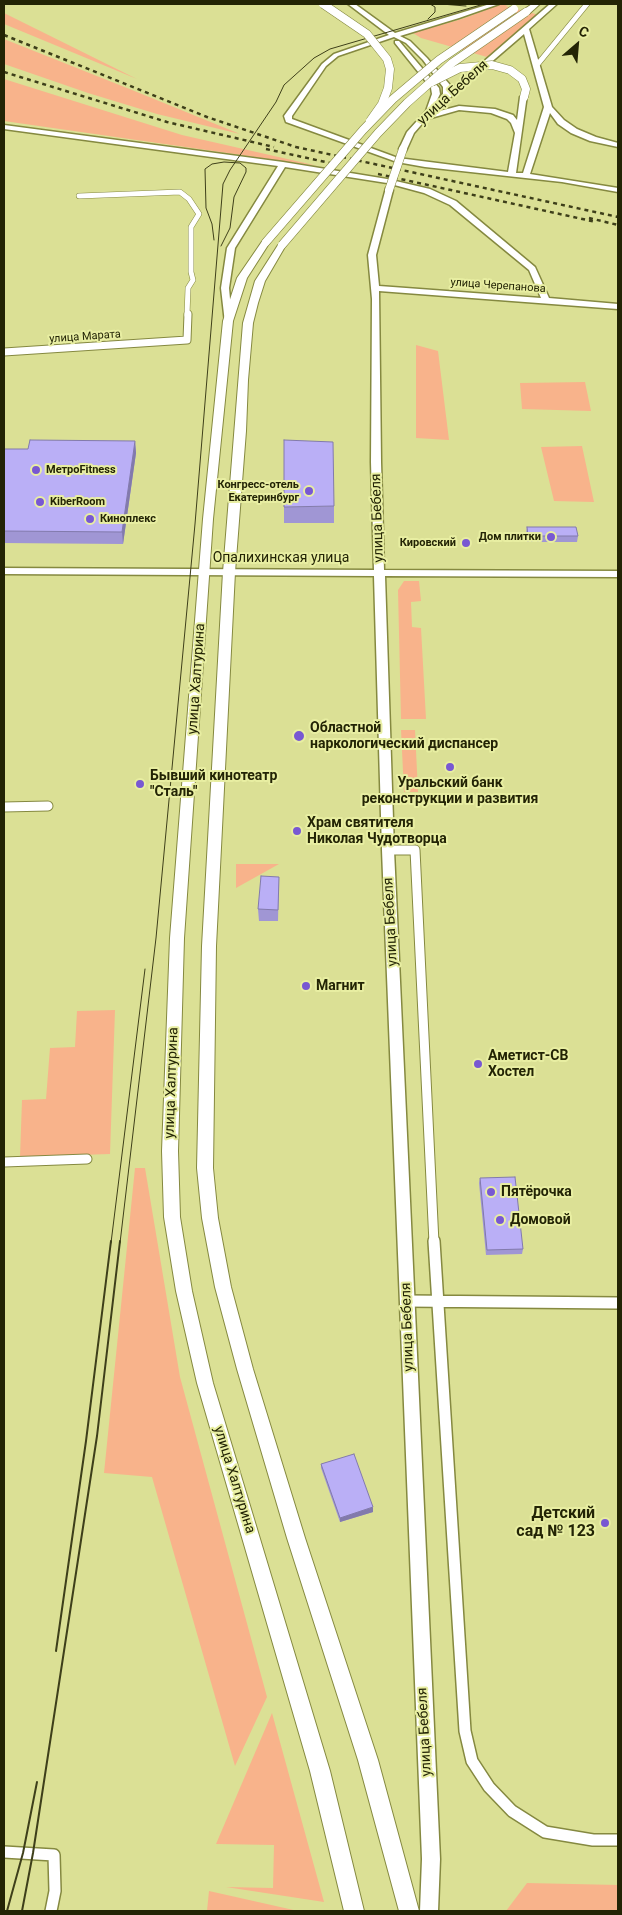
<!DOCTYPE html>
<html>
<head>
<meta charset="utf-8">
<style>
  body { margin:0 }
  #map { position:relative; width:622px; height:1915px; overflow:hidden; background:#dbe095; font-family:Roboto,sans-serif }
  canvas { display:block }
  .frame { position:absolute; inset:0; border:5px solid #232405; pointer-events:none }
  .north { position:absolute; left:552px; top:20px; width:50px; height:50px; -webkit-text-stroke:4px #e8eea2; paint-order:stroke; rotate:27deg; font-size:14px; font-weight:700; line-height:20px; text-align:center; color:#232405 }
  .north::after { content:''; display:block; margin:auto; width:18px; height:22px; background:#232405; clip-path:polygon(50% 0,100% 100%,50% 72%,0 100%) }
</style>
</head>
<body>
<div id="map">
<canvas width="622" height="1915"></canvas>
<div class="frame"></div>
<div class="north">С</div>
</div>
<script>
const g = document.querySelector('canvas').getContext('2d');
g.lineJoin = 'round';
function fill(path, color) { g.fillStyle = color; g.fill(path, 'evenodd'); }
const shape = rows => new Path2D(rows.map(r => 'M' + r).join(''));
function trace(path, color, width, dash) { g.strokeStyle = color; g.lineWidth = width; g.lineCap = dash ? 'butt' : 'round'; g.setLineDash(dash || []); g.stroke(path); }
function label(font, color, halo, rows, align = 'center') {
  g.font = font + ' Roboto,sans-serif'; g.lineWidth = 4; g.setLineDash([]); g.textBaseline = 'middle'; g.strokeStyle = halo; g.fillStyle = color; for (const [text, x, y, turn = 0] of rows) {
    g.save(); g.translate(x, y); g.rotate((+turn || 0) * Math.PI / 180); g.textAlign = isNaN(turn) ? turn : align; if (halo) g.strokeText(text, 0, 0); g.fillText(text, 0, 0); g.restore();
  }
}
fill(shape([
  [502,4,511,4,505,6,539,15,487,57,421,38,413,33,462,19],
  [4,13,137,79,4,24],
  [4,39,132,90,240,134,157,114,88,93,4,64],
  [4,79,182,135,318,166,4,121],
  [416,345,438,351,449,440,416,438],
  [585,382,591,411,522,409,520,383],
  [582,446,594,502,554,501,541,447],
  [404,581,419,581,421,601,411,602,412,627,421,628,426,719,401,719,398,590],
  [401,730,415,730,418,792,404,792],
  [236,864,279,864,236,888],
  [115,1010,110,1154,20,1157,22,1100,46,1099,50,1048,75,1047,77,1011],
  [135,1168,145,1168,180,1377,267,1697,235,1766,152,1477,104,1473],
  [272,1713,324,1902,226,1887,273,1888,274,1845,216,1844],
  [527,1883,618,1885,618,1911,506,1911],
  [209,1891,298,1911,207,1911]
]), '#f8b38b');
const streetFar3 = shape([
  [537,65,587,4],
  [79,196,180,192,189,199,199,214,191,227,191,272,193,280,188,288,187,315]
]);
const streetFar2 = shape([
  [4,352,187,340,188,314]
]);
const streetFar1 = shape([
  [4,807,48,806],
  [388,850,415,850,434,1243],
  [4,1162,87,1159]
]);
const street = shape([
  [434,1241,465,1731,472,1761,489,1787,512,1811,545,1832,593,1840,618,1840],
  [407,1301,618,1303],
  [4,1852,54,1855,55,1891,51,1911]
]);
const secondary = shape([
  [348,4,355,4,395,33,490,4,499,4,459,18,400,36,410,41,427,58,450,85,451,90,550,4,557,4,529,29,552,107,564,120,577,129,596,137,618,143,618,147,590,141,571,133,558,124,550,113,530,174,618,188,618,192,562,182,425,167,397,162,286,122,284,116,322,64,334,54,389,35,348,4],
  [524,34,544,107,523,173,516,173,527,95,520,97,517,120,513,115,495,109,459,106,432,113,524,34],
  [394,37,406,43,423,60,443,87,443,94,436,102,440,94,439,88,399,41,395,41,395,43,431,88,432,94,426,111,407,132,399,149,400,151,406,151,414,133,428,117,431,118,459,110,491,113,507,119,511,123,515,133,508,172,398,158,292,119,292,116,326,66,338,56,394,37],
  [4,125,283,162,387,179,430,189,456,201,535,267,549,298,618,304,618,309,379,291,381,462,384,570,618,571,618,577,385,576,394,850,440,1859,438,1911,420,1911,422,1859,382,850,374,576,4,574,4,568,374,570,371,462,372,299,368,255,386,188,393,190,376,255,379,286,541,298,529,270,450,205,424,193,387,183,285,167,235,248,229,288,232,321,225,323,221,288,227,248,278,166,4,129,4,125]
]);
const primary = shape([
  [532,4,540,4,529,14,523,14,523,10,532,4],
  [266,239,270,242,247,278,233,321,213,519,184,938,178,1151,180,1217,192,1291,213,1383,330,1771,364,1911,344,1911,310,1771,197,1383,176,1291,164,1217,162,1151,170,938,203,519,223,321,237,278,263,240,266,239],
  [282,242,286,245,265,281,258,303,253,323,248,380,246,431,235,572,216,946,213,1168,218,1218,231,1287,253,1369,305,1538,378,1760,419,1911,399,1911,358,1760,287,1538,237,1369,215,1287,202,1218,197,1168,202,946,223,572,243,323,255,281,278,245,282,242]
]);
trace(streetFar3, '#858940', 6);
trace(streetFar2, '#858940', 9);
trace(streetFar1, '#858940', 11);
trace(street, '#858940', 14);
trace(secondary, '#858940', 3);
trace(primary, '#858940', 2);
trace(streetFar3, '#fff', 5);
trace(streetFar2, '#fff', 7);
trace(streetFar1, '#fff', 9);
trace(street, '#fff', 11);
fill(secondary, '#fff');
fill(primary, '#fff');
trace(shape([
  [441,4,466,6],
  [428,19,435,12,435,7,430,4],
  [214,240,212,224,206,208,205,169,212,164,224,162,240,163,246,168,246,172,234,197,230,228,221,246],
  [111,1243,145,969],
  [120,1243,156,938,195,524,223,184,230,170,276,102,284,85,314,58,330,49,484,4]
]), '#3e3f1a', 1);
trace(shape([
  [56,1651,86,1441,111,1241],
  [7,1911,23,1853,37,1782],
  [22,1911,33,1853,97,1436,120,1241]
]), '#3e3f1a', 2);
trace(shape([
  [4,35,207,117,296,147,618,217],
  [4,72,167,122,274,147],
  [266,149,330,163],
  [378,174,596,222],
  [589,218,618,225]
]), '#3e3f1a', 2.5, [4, 4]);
const secondaryBridge = shape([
  [323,4,367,34,387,59,390,69,388,88,382,104,370,121],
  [432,82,460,68,492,65,510,70,522,79,526,89,524,97],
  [389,190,403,149]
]);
const primaryBridge = shape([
  [266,242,363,130,393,99,439,60,514,9],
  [282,245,378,133,407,103,452,63,526,12]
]);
trace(secondaryBridge, '#858940', 9, []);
trace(primaryBridge, '#858940', 9, []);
trace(secondaryBridge, '#fff', 8);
trace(primaryBridge, '#fff', 8);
fill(shape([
  [135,441,136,453,123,544,4,543,4,449,28,449],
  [334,506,334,523,284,523,284,507],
  [527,527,578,536,577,542,527,542,526,533],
  [279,877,278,921,259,921,258,909],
  [480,1178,523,1249,522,1254,486,1255,479,1183],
  [321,1464,373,1512,340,1522,321,1468]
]), '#a096d4');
fill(shape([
  [135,441,136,453,123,544,122,532],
  [373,1507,373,1512,340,1522,340,1518]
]), '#827aac');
const building = shape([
  [30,440,135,441,122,532,4,531,4,449,28,449,30,440],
  [284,440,333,442,334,506,284,507,284,440],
  [527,527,576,527,578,536,528,536,527,527],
  [261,876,279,877,278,910,258,909,261,876],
  [515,1177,523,1249,487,1250,480,1178,515,1177],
  [354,1454,373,1507,340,1518,321,1464,354,1454]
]);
fill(building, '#baaff6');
trace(building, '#827aac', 1);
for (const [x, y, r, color] of [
  [36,470,5,"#7858d2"],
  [309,491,5,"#7858d2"],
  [40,502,5,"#7858d2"],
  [90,519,5,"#7858d2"],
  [551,537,5,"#7858d2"],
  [466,543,5,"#7858d2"],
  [299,736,6,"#7858d2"],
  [450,767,5,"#7858d2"],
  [140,784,5,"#7858d2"],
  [297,831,5,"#7858d2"],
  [306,986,5,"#7858d2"],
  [478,1064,5,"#7858d2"],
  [491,1192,5,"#7858d2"],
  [500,1220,5,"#7858d2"],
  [605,1523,5,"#7858d2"]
]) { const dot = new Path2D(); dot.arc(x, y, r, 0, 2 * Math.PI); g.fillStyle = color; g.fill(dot); trace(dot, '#e8eea2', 2); }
label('11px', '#232405', '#e8eea2', [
  ["улица Черепанова",498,286,4],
  ["улица Марата",85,337,-4]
]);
label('bold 11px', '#232405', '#e8eea2', [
  ["МетроFitness",46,470],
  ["Конгресс-отель",299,485,"right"],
  ["Екатеринбург",299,498,"right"],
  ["KiberRoom",50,502],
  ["Киноплекс",100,519],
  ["Дом плитки",541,537,"right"],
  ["Кировский",456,543,"right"]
], 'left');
label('14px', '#232405', '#e8eea2', [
  ["улица Бебеля",453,93,-42],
  ["улица Бебеля",378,518,-92],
  ["Опалихинская улица",281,558],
  ["улица Халтурина",197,679,-86],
  ["улица Бебеля",391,922,-93],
  ["улица Халтурина",172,1083,-88],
  ["улица Бебеля",408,1327,-92],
  ["улица Халтурина",234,1480,73],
  ["улица Бебеля",425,1732,-93]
]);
label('bold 14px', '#232405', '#e8eea2', [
  ["Областной",310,728],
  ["наркологический диспансер",310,744],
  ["Бывший кинотеатр",150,776],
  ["\"Сталь\"",150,792],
  ["Уральский банк",450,783,"center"],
  ["реконструкции и развития",450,799,"center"],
  ["Храм святителя",307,823],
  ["Николая Чудотворца",307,839],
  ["Магнит",316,986],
  ["Аметист-СВ",488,1056],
  ["Хостел",488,1072],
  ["Пятёрочка",501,1192],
  ["Домовой",510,1220]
], 'left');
label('bold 16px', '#232405', '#e8eea2', [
  ["Детский",595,1514],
  ["сад № 123",595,1532]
], 'right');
</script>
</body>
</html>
